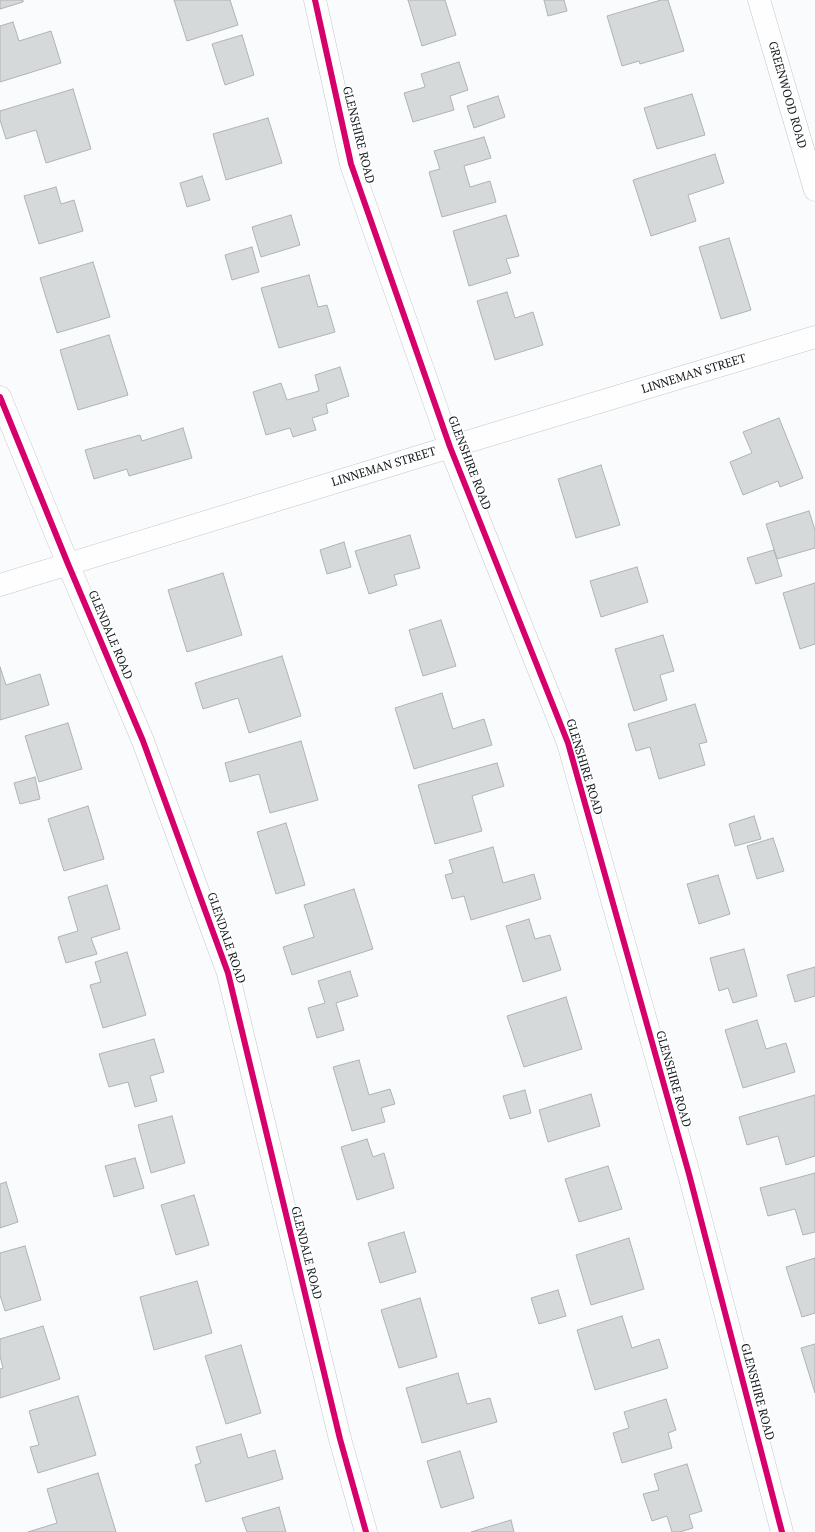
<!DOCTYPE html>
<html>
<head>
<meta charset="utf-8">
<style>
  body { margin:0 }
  canvas { display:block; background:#f9fbfd }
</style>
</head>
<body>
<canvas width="815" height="1532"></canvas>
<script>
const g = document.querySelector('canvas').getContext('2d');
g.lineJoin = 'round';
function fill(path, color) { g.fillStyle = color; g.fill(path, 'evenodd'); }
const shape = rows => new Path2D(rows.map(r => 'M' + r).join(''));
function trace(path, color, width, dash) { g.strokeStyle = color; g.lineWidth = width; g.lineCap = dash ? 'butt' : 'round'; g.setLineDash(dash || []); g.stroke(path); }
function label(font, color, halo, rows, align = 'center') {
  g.font = font + ' "PT Serif",serif'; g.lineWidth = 3; g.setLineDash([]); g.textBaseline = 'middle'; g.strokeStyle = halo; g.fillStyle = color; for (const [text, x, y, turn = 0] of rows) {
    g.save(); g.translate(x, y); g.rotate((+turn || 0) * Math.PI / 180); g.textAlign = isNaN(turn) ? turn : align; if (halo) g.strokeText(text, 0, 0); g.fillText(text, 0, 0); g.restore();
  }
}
const building = shape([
  [0,0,23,0,23,2,0,9,0,0],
  [174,0,230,0,238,25,187,41,174,0],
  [408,0,445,0,456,35,422,46,408,0],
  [544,0,564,0,567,11,548,16,544,0],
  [661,0,668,0,684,51,640,64,639,61,622,66,607,16,661,0],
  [13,22,19,41,51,31,61,63,0,82,0,26,13,22],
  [242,35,254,75,225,85,212,44,242,35],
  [459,62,468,90,450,96,454,110,413,122,404,93,425,87,421,74,459,62],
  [73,89,91,149,46,163,36,130,6,139,0,120,0,111,73,89],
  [692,94,705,135,657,149,644,108,692,94],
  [498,96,505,117,474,128,467,106,498,96],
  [268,118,282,163,226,180,213,134,268,118],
  [484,137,491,158,464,166,470,187,490,181,496,202,442,217,429,172,440,169,434,151,484,137],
  [715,154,724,183,688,195,696,221,651,236,633,180,715,154],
  [202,176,210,200,187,207,180,183,202,176],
  [56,187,61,204,74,200,83,231,39,244,24,196,56,187],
  [291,215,300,245,261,257,252,227,291,215],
  [506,215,519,256,506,259,511,273,469,286,453,231,506,215],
  [729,238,751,310,721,319,699,247,729,238],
  [252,247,259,272,232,280,225,255,252,247],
  [93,262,110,317,57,333,40,278,93,262],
  [309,275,318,307,327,305,335,332,279,348,261,288,309,275],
  [507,292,515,318,533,312,543,345,495,360,477,301,507,292],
  [109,335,128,395,78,410,60,350,109,335],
  [340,367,349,396,326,404,328,413,312,418,316,430,293,437,290,428,266,435,253,392,281,383,287,400,319,391,315,375,340,367],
  [779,418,803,478,780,487,778,481,743,495,730,462,752,453,743,432,779,418],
  [183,428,192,458,129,476,127,469,94,479,85,450,140,435,142,441,183,428],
  [601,465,620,525,576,538,558,479,601,465],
  [809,511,815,530,815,548,777,559,766,524,809,511],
  [410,535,420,568,394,575,397,585,369,594,355,551,410,535],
  [344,542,351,567,327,574,320,550,344,542],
  [774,550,782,576,756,584,747,558,774,550],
  [637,567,648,602,601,617,590,581,637,567],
  [223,573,242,635,187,652,168,590,223,573],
  [815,583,815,644,800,649,783,593,815,583],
  [441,620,456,666,423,676,409,630,441,620],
  [663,635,674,671,660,675,667,700,634,711,615,649,663,635],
  [282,656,301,716,249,733,238,698,203,709,195,683,282,656],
  [0,667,6,685,40,674,49,705,0,720,0,667],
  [442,693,453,729,484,719,492,745,414,769,395,708,442,693],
  [695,704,707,742,699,744,705,765,659,779,650,747,636,751,628,724,695,704],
  [68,723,82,769,39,782,25,736,68,723],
  [301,741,318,800,270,813,259,774,230,782,225,763,301,741],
  [497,763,504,786,472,796,482,831,435,844,418,785,497,763],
  [35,777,40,799,20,804,14,783,35,777],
  [88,806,104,859,64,871,48,819,88,806],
  [754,816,761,839,735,846,729,824,754,816],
  [286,823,305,885,276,894,257,832,286,823],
  [773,838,784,871,757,879,747,846,773,838],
  [493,847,503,883,534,874,541,899,471,920,464,896,452,899,445,875,453,873,449,860,493,847],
  [718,875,730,914,699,924,687,884,718,875],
  [107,885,120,929,91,938,97,954,66,963,58,937,78,931,68,897,107,885],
  [354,889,373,949,292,975,283,947,314,937,304,905,354,889],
  [529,919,535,939,550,935,561,970,523,982,506,926,529,919],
  [744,949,757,996,733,1003,728,988,719,991,710,958,744,949],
  [127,952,146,1015,103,1028,90,985,101,982,95,962,127,952],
  [815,967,815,996,795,1002,787,975,815,967],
  [350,971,358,996,336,1003,344,1030,317,1038,308,1008,325,1003,318,981,350,971],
  [566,997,582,1049,524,1067,507,1016,566,997],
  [757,1020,766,1049,786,1043,795,1072,743,1088,725,1030,757,1020],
  [154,1039,164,1072,150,1076,157,1101,135,1107,128,1082,109,1087,99,1054,154,1039],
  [359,1060,369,1095,390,1089,395,1104,381,1108,385,1122,352,1131,333,1067,359,1060],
  [525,1090,531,1113,510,1119,503,1096,525,1090],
  [591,1094,600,1126,548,1142,539,1110,591,1094],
  [815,1095,815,1156,786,1165,778,1136,747,1145,739,1117,815,1095],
  [172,1116,185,1163,151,1173,138,1125,172,1116],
  [367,1139,373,1157,384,1153,394,1188,357,1200,341,1147,367,1139],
  [135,1158,144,1188,114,1197,105,1166,135,1158],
  [608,1166,622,1209,579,1222,565,1179,608,1166],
  [815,1173,815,1232,803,1235,795,1209,768,1216,760,1188,815,1173],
  [6,1182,18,1222,0,1228,0,1184,6,1182],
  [194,1195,209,1245,176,1255,161,1205,194,1195],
  [404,1232,416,1272,380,1283,368,1243,404,1232],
  [629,1238,644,1289,591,1305,576,1255,629,1238],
  [25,1246,41,1300,5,1311,0,1295,0,1253,25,1246],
  [815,1258,815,1313,802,1317,786,1267,815,1258],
  [197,1281,212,1333,154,1350,140,1297,197,1281],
  [558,1290,566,1316,539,1324,531,1298,558,1290],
  [420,1298,437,1357,399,1368,381,1310,420,1298],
  [622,1316,632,1348,659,1339,668,1368,595,1390,577,1330,622,1316],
  [43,1326,60,1379,0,1398,0,1369,3,1368,0,1356,0,1339,43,1326],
  [815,1344,815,1393,801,1348,815,1344],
  [241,1345,261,1413,226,1424,205,1356,241,1345],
  [458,1373,467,1404,490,1398,497,1422,422,1443,406,1388,458,1373],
  [78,1396,96,1455,38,1473,30,1447,39,1445,29,1411,78,1396],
  [666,1399,676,1430,668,1433,672,1448,622,1463,613,1433,629,1428,624,1412,666,1399],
  [241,1434,248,1458,275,1450,283,1479,206,1502,195,1465,201,1463,196,1447,241,1434],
  [460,1451,474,1498,441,1508,427,1461,460,1451],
  [687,1464,702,1511,689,1515,693,1528,680,1532,672,1532,667,1516,652,1521,643,1494,659,1490,654,1474,687,1464],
  [98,1473,116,1532,28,1532,57,1523,47,1489,98,1473],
  [279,1507,286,1532,247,1532,242,1518,279,1507],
  [511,1520,514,1532,471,1532,511,1520]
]);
fill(building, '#d5d9da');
trace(building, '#afb3b4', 1);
const street = shape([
  [315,0,351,164,450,447,568,743,689,1174,782,1532],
  [0,397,68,564,143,741,228,973,340,1439,366,1532],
  [0,585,450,447,815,337]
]);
const secondary = shape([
  [759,0,815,190]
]);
trace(street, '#c5c8ca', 23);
trace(secondary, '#c5c8ca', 23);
trace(street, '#fefeff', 22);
trace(secondary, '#fefeff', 22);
trace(shape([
  [315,0,351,164,450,447,568,743,689,1174,782,1532],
  [0,397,68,564,143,741,228,973,340,1439,366,1532]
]), '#d6006c', 6);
label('12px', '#161b1e', '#fff', [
  ["GREENWOOD ROAD",787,95,74],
  ["GLENSHIRE ROAD",358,135,76],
  ["LINNEMAN STREET",694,374,-17],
  ["GLENSHIRE ROAD",469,463,69],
  ["LINNEMAN STREET",384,467,-17],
  ["GLENDALE ROAD",110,635,67],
  ["GLENSHIRE ROAD",584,767,73],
  ["GLENDALE ROAD",226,938,71],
  ["GLENSHIRE ROAD",673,1079,74],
  ["GLENDALE ROAD",306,1253,76],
  ["GLENSHIRE ROAD",757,1392,75]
]);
</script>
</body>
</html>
